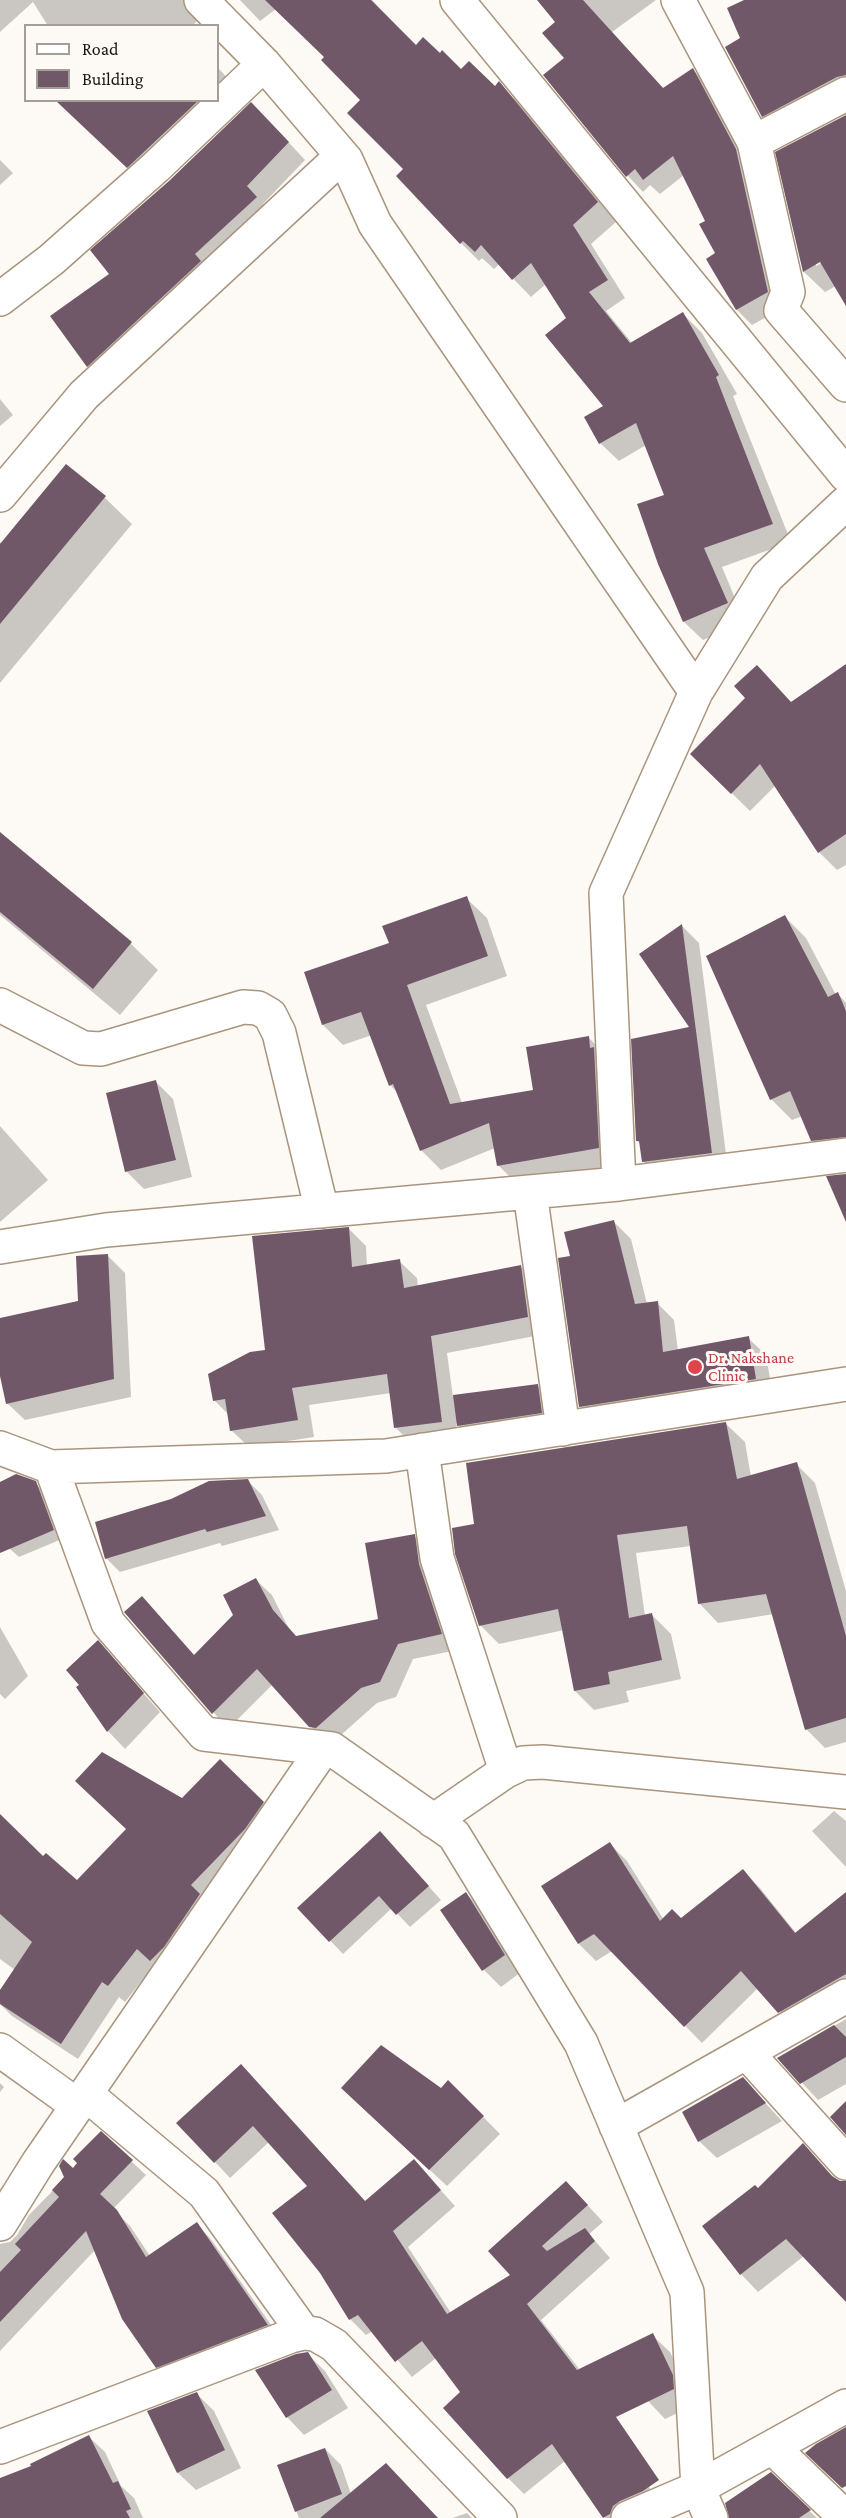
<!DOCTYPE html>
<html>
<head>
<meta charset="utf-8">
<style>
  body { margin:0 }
  #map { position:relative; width:846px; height:2518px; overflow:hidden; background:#fdf9f4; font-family:"Crimson Pro",serif }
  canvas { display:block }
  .legend { position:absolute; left:24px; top:24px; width:195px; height:78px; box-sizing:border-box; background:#fdf9f4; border:2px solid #a39e98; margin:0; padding:8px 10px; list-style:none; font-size:18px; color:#1d160d }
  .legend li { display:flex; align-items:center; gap:12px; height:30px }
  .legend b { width:30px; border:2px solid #a39e98 }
</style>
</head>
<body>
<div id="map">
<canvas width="846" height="2518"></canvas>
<ul class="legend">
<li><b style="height:8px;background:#fff"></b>Road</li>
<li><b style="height:16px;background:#705869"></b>Building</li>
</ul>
</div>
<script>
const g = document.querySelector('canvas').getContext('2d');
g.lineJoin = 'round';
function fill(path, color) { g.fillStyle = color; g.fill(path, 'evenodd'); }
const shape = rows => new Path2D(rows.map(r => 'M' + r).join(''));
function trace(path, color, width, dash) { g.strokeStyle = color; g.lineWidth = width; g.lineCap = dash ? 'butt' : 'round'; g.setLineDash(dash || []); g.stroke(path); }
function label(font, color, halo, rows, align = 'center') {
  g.font = font + ' "Crimson Pro",serif'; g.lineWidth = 6; g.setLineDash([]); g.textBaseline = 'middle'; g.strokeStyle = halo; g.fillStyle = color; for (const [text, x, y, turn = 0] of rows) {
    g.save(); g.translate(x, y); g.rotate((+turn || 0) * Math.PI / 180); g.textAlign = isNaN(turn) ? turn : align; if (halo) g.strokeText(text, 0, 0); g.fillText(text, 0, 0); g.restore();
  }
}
fill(shape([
  [0,0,218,0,192,26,48,26,33,2,0,32],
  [240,0,372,0,416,46,495,88,499,84,518,102,616,222,591,244,625,298,606,311,632,343,683,314,702,333,737,394,733,396,791,542,722,567,745,622,703,640,684,622,660,564,666,496,646,445,619,461,600,443,605,407,568,318,546,284,531,297,499,264,494,269,482,258,479,261,461,243,405,169,362,100,326,57,276,9,260,21],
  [545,0,656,0,612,32,664,89,693,70,708,85,751,166,783,308,752,325,737,310,707,221,684,175,660,194,650,185,643,192,628,176,545,75,566,58,557,22],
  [748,0,846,0,846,104,784,136,763,116,741,38],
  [218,68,243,94,146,185,59,100,218,100],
  [846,117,846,303,836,286,825,292,804,272,777,153],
  [827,260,816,266,816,263],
  [269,121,305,160,263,204,273,215,105,383,88,366],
  [0,160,13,173,0,185],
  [0,399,13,415,0,426],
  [67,466,105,498,132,524,0,683,0,542,2,544],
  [846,665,846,865,837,870,819,852,776,785,750,811,692,754,792,703],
  [0,834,131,944,158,970,120,1015,0,915],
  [466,898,487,918,507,976,426,1005,462,1103,535,1091,589,1038,609,1058,618,1168,519,1186,499,1166,495,1148,441,1170,421,1150,398,1093,390,1085,372,1035,343,1045,323,1025,306,973,390,944],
  [784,916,806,938,836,995,838,994,846,1003,846,1160,834,1161,813,1140,803,1116,792,1120,771,1099],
  [682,926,699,943,728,1170,661,1179,643,1161,641,1144,637,1141,692,1028],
  [156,1082,173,1099,192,1177,144,1189,127,1172],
  [0,1126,48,1180,0,1222],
  [614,1222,631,1239,647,1304,657,1303,674,1320,678,1351,748,1338,766,1355,773,1396,598,1423,580,1406],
  [349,1229,366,1246,367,1266,399,1261,417,1278,418,1287,521,1267,538,1284,545,1334,447,1353,453,1397,537,1386,555,1403,558,1430,476,1442,456,1423,458,1439,413,1445,396,1428,391,1393,309,1405,314,1437,249,1447,231,1430,229,1415,214,1400,266,1351],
  [107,1255,125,1273,131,1397,25,1420,7,1403,0,1369,0,1319,80,1302],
  [725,1423,745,1442,751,1477,796,1464,815,1483,846,1591,846,1742,825,1748,806,1729,774,1614,718,1623,699,1603,691,1546,636,1553,645,1616,652,1615,671,1634,681,1679,626,1691,629,1702,594,1710,575,1691,564,1630,499,1644,480,1625,475,1525],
  [248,1481,262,1495,279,1530,222,1546,220,1543,120,1572,106,1558],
  [35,1483,44,1492,62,1539,19,1557,10,1549,0,1524,0,1484],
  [414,1536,430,1551,457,1650,413,1659,396,1697,377,1703,332,1743,326,1743,273,1684,228,1729,126,1612,142,1598,195,1656,235,1616,256,1580,272,1595,288,1627,297,1638,380,1620],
  [0,1627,28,1676,5,1699,0,1694],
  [98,1642,160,1712,125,1749,108,1731,78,1688],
  [182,1800,263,1803,279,1820,167,1977,155,1964,125,2002,119,1997,78,2059,12,2016,0,2004,0,1993,15,1970,0,1959,0,1827,77,1882],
  [834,1811,846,1821,846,1867,812,1831],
  [610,1844,627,1861,664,1920,681,1920,743,1871,760,1888,796,1933,846,1894,846,2001,796,2029,758,1988,702,2043,612,1951,596,1961,579,1944,543,1887],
  [392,1846,441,1900,410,1927,392,1908,343,1954,299,1908],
  [466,1893,483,1911,521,1972,501,1987,484,1970],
  [846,2019,846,2084,818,2100,779,2058],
  [241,2066,366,2202,414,2161,455,2206,408,2247,451,2313,512,2275,582,2199,603,2222,589,2234,610,2258,541,2320,580,2370,596,2386,659,2506,635,2518,605,2518,565,2461,524,2494,508,2478,462,2392,436,2358,412,2377,373,2331,366,2335,350,2319,321,2272,309,2186,269,2142,230,2178,215,2162],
  [743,2079,782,2121,717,2158,699,2141],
  [449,2082,500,2134,447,2186,360,2105,441,2090],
  [0,2083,4,2087,0,2092],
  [101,2133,146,2175,113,2209,130,2226,150,2256,196,2224,210,2238,281,2339,171,2381,157,2367,95,2250,0,2351,0,2244,10,2242,17,2235,29,2215,73,2170],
  [803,2146,846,2190,846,2299,804,2256,758,2292,741,2274,704,2227,759,2190],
  [652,2335,670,2352,690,2394,690,2407,665,2419,648,2401],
  [307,2354,325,2371,348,2408,304,2435,287,2417],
  [197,2394,214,2411,241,2468,196,2490,178,2473,149,2412],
  [89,2437,105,2452,121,2486,134,2498,143,2518,0,2518,0,2495],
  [325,2449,341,2465,351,2494,437,2518,299,2518,279,2466],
  [770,2474,817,2518,730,2518],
  [467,2513,472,2518,452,2518]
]), '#0003');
fill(shape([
  [265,0,371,0,416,45,423,37,440,53,442,50,461,69,469,61,495,86,499,81,598,202,573,225,608,280,589,292,630,343,683,312,719,375,716,377,773,524,704,548,728,603,683,622,658,564,637,504,664,495,636,423,599,444,584,417,603,406,545,335,566,318,531,263,512,280,481,245,475,252,463,241,460,244,396,176,403,169,347,113,360,100,321,60,324,57],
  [537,0,583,0,663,88,693,68,736,149,768,292,736,310,706,259,715,253,699,224,705,221,673,156,643,180,635,169,626,177,543,75,564,58,542,33,555,22],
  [744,0,846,0,846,75,837,77,762,117,725,47,740,38,727,8],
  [55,100,199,100,127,168],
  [251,102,289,142,247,186,257,197,195,254,201,261,87,367,50,316,109,274,90,250,169,181],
  [846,115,846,306,820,262,803,272,775,152],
  [66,464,106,496,0,624,0,544],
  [846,664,846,834,818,853,760,764,731,794,690,754,745,698,734,686,757,665,791,702],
  [0,832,132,942,93,989,0,912],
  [467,896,488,956,407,985,450,1104,533,1090,526,1047,589,1036,590,1048,594,1047,599,1148,497,1166,489,1123,420,1151,393,1084,389,1086,361,1012,322,1025,304,972,389,943,382,926],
  [785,915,828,997,838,992,846,1011,846,1137,811,1141,790,1091,770,1100,706,956],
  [682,924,712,1153,642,1162,639,1141,636,1141,631,1039,689,1027,639,954],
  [156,1080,176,1160,125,1172,106,1093],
  [846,1174,846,1222,826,1176],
  [614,1220,635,1304,658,1301,663,1352,749,1336,756,1379,579,1407,558,1258,570,1256,564,1232],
  [349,1227,352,1267,400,1259,404,1288,521,1265,528,1317,431,1336,442,1422,394,1428,387,1374,292,1388,298,1420,230,1431,225,1399,213,1401,208,1374,250,1352,265,1350,252,1236],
  [108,1254,114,1379,6,1404,0,1376,0,1318,78,1301,76,1256],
  [538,1384,542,1413,457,1426,453,1395],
  [726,1422,737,1479,797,1462,846,1636,846,1718,805,1730,766,1594,698,1604,687,1526,617,1535,629,1618,652,1613,662,1660,608,1672,610,1684,574,1691,558,1609,479,1626,455,1554,452,1528,474,1524,466,1463],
  [16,1474,36,1481,54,1530,0,1553,0,1482],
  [248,1479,266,1516,207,1532,205,1529,105,1559,95,1522,171,1499,209,1481],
  [415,1534,419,1564,442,1634,398,1644,380,1682,361,1688,316,1728,309,1727,257,1669,212,1714,124,1612,142,1596,194,1655,233,1615,223,1595,256,1578,273,1610,296,1636,378,1619,365,1543],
  [98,1640,144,1693,107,1732,76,1687,79,1685,66,1670],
  [102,1752,182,1798,220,1759,264,1802,245,1829,191,1885,200,1894,164,1947,150,1961,137,1949,108,1986,102,1982,61,2044,0,2004,0,1990,32,1942,0,1914,0,1814,43,1856,46,1853,77,1880,126,1829,75,1781],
  [380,1831,429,1886,396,1915,379,1896,329,1942,297,1908],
  [610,1842,660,1921,672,1909,681,1918,743,1869,795,1933,846,1892,846,1974,778,2013,741,1971,684,2027,594,1934,578,1944,541,1886],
  [466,1892,505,1955,482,1971,440,1910],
  [834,2025,846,2037,846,2057,800,2084,777,2058],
  [381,2045,441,2088,448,2080,484,2116,429,2170,341,2088],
  [241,2064,365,2201,414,2159,441,2190,393,2231,447,2314,510,2275,488,2251,566,2181,588,2205,542,2246,547,2251,585,2228,595,2241,527,2304,577,2370,653,2333,673,2375,674,2389,616,2417,659,2480,643,2491,620,2501,613,2506,610,2514,603,2518,552,2444,507,2479,443,2408,460,2392,422,2341,395,2362,358,2315,349,2320,320,2273,272,2213,307,2186,253,2126,214,2163,176,2123],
  [743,2077,766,2103,698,2142,682,2112],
  [846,2101,846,2135,830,2117],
  [101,2131,133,2160,100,2194,117,2210,146,2257,197,2222,268,2325,156,2368,122,2319,86,2231,0,2322,0,2272,21,2250,15,2244,59,2197,52,2190,64,2177,59,2166,63,2159,73,2168,77,2163,73,2159],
  [803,2143,832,2176,840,2181,846,2181,846,2302,786,2239,740,2275,702,2226,755,2185,758,2188],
  [308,2352,332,2390,286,2418,255,2370,296,2354],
  [197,2392,225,2450,177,2473,147,2411],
  [846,2427,846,2486,842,2488,805,2453,816,2444],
  [89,2435,113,2483,118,2481,131,2509,126,2511,130,2518,0,2518,0,2478,31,2466,30,2464],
  [325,2448,342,2494,295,2512,277,2465],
  [386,2463,438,2518,320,2518],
  [771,2472,811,2510,799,2518,729,2518,725,2503]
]), '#705869');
const minor = shape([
  [201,0,264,64,346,160,375,224,696,692],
  [457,0,846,475],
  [678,0,754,142,788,292,781,310,846,385],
  [754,142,846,94],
  [0,299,51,260,156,167,264,64],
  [0,495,84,395,342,156],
  [0,1005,83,1048,101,1049,243,1007,258,1008,270,1015,279,1033,322,1211],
  [619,1184,846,1155],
  [530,1192,563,1429],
  [0,1247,106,1230,619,1184,606,893,696,692,767,577,846,503],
  [0,1448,51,1467,386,1456,846,1384],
  [422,1450,437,1558,506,1771],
  [51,1467,108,1623,204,1734,332,1749,454,1835,581,2043,687,2292,698,2488,711,2518],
  [433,1821,506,1771,523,1763,543,1762,846,1792],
  [0,2050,78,2106],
  [747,2053,846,2163],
  [86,2094,204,2193,304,2333],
  [616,2126,846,1996],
  [0,2224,38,2163,323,1749],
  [0,2447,291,2336,304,2333,315,2334,334,2345,500,2518],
  [772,2447,846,2518],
  [628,2518,698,2488,846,2406]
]);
trace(minor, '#a9957e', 36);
trace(minor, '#fff', 33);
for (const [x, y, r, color] of [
  [695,1367,8,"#e0444e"]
]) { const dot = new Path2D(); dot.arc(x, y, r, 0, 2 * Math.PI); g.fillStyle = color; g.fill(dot); trace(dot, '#fdf9f4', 2); }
label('16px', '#be3a42', '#fdf9f4', [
  ["Dr. Nakshane",708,1358],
  ["Clinic",708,1376]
], 'left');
</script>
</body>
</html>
